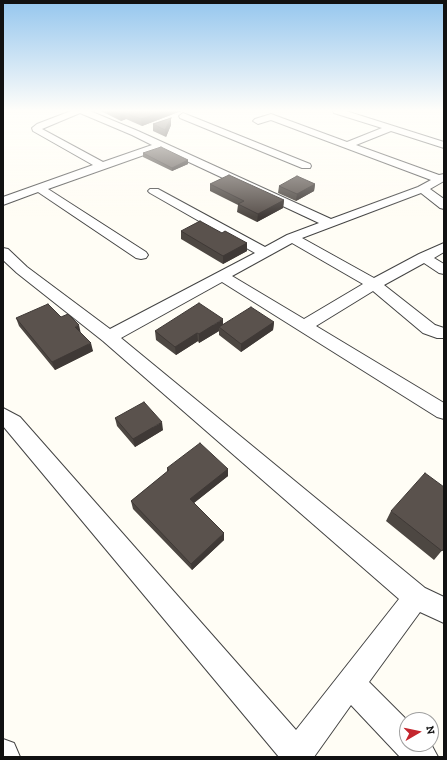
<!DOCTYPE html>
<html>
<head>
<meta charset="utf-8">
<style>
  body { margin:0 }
  #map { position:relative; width:447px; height:760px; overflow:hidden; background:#fffdf5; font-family:"Zilla Slab",serif }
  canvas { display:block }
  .frame { position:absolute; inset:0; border:4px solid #111; pointer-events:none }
  .north { position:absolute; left:399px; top:712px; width:40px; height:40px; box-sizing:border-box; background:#fff; border:1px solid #a0a0a0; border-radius:50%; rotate:81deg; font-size:11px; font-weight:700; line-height:16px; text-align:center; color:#111 }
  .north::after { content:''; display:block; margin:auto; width:14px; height:18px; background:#c4262e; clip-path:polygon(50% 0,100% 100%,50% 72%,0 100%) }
</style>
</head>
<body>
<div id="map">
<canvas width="447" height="760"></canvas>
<div class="frame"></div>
<div class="north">N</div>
</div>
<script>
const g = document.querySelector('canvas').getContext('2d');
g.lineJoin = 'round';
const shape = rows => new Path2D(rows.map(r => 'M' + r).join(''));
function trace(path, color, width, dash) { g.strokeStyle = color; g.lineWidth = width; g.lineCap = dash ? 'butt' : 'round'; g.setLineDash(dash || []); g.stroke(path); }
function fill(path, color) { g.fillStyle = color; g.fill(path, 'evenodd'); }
const minor = shape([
  [71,111,90,111,138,131,331,219,418,187,431,180,271,120,258,124,253,121,255,119,271,114,347,142,382,128,334,113,333,111,346,111,444,142,444,148,391,131,356,145,439,175,444,174,444,181,430,189,444,199,444,209,440,208,421,193,302,238,374,278,419,254,444,243,444,252,434,258,444,264,444,274,439,273,424,263,384,285,435,325,444,328,444,338,437,338,423,333,373,291,316,326,444,403,444,419,437,417,222,282,121,338,425,588,444,597,444,623,420,612,369,682,407,720,407,744,431,744,438,757,400,757,351,705,314,757,279,757,3,426,3,408,20,417,296,730,399,599,103,341,17,273,3,260,3,248,8,249,27,267,110,329,255,253,150,193,148,191,150,189,158,189,265,247,287,235,319,223,161,149,48,189,146,252,148,255,146,258,141,259,136,258,38,192,3,205,3,197,93,165,33,131,32,128,37,124,71,111],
  [80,113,132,135,152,145,103,162,42,129,80,113],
  [292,243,363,284,304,319,232,276,292,243],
  [183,113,310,164,311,166,310,168,302,168,180,118,179,116,183,113],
  [3,739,14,743,20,757,3,757,3,739]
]);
trace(minor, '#444', 2);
fill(minor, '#fff');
fill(shape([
  [101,111,181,111,142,126,126,119,121,121],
  [171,118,171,125,166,137,153,131,153,124],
  [143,153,188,160,188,164,172,171,143,157],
  [210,184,284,200,283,208,257,222,237,212,238,205,210,191],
  [315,184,314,191,296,201,278,193,279,186],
  [181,231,222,233,247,243,247,251,223,264,181,239],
  [61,317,80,332,93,351,55,370,19,326,16,318],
  [274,322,273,330,241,352,219,335,219,331,199,343,198,341,176,355,156,340,155,331,223,324],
  [115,418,163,430,135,447,117,426],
  [167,468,228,469,228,476,194,503,224,540,192,570,133,509,131,501,167,472],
  [391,511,444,548,434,560,386,521]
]), '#4d4742');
fill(shape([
  [164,111,181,111,142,126,141,119],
  [125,113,126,119,121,121,120,114],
  [171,118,171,125,166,137,165,130],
  [188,160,188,164,172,171,172,168],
  [315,184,314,191,296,201,297,194],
  [284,200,283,208,257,222,258,214],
  [247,243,247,251,223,264,223,256],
  [223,319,223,328,219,327,219,331,199,343,199,334],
  [274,322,273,330,241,352,241,344],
  [79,325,81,334,75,327],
  [197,333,198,341,176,355,175,347],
  [91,343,93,351,55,370,52,362],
  [162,422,163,430,135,447,133,439],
  [228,469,228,476,190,506,190,499],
  [224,533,224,540,192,570,191,564]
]), '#3f3936');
const building = shape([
  [113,111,164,111,141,119,125,113,120,114,113,111],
  [171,118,165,130,153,124,171,118],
  [161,147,188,160,172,168,143,153,161,147],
  [229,175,284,200,258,214,238,204,244,201,210,184,229,175],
  [297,176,315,184,297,194,279,186,297,176],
  [200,221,222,233,225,231,247,243,223,256,181,231,200,221],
  [199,303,223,319,199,334,197,333,175,347,155,331,199,303],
  [48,304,61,317,68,314,79,325,75,327,91,343,52,362,16,318,48,304],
  [251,307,274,322,241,344,219,327,251,307],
  [144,402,162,422,133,439,115,418,144,402],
  [200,443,228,469,190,499,224,533,191,564,131,501,169,470,167,468,200,443],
  [425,473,444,487,444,548,442,551,391,511,425,473]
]);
fill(building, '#5a524d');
trace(building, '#3f3936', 1);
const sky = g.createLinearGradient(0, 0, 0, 217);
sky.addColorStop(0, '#95c6ee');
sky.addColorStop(0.51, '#fffefa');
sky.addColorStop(1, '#fffefa00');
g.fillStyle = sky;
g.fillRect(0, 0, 447, 217);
</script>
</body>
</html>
